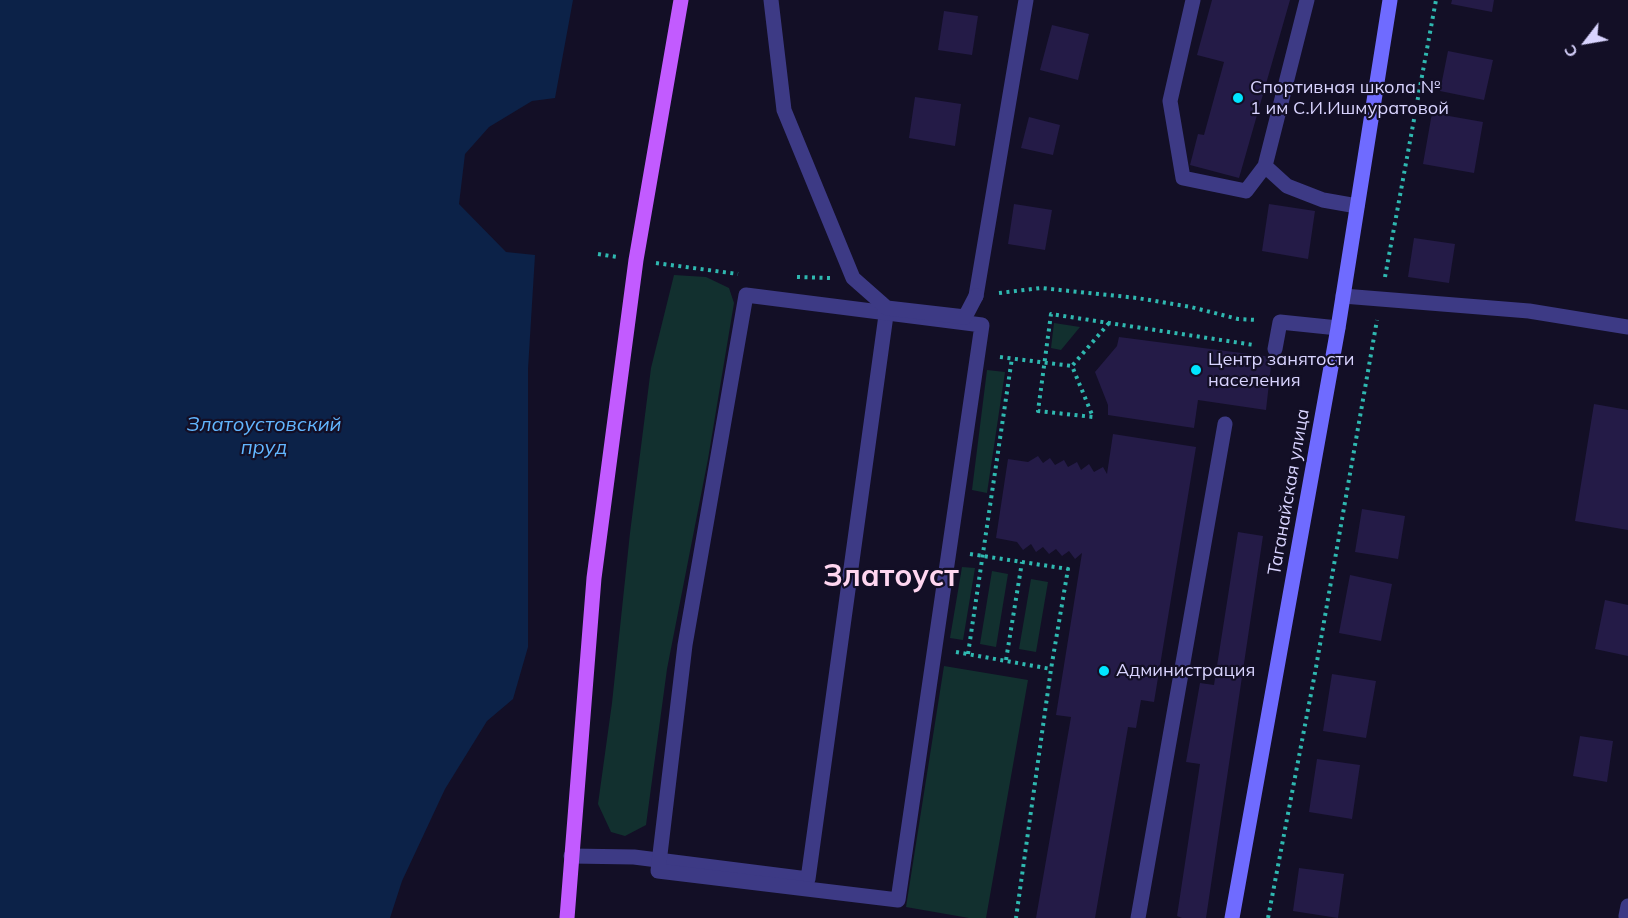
<!DOCTYPE html>
<html>
<head>
<meta charset="utf-8">
<style>
  body { margin:0 }
  #map { position:relative; width:1628px; height:918px; overflow:hidden; background:#130f26; font-family:Mulish,sans-serif }
  canvas { display:block }
  .north { position:absolute; left:1556px; top:12px; width:60px; height:60px; -webkit-text-stroke:4px #130f26; paint-order:stroke; rotate:239deg; font-size:16px; font-weight:700; line-height:24px; text-align:center; color:#d9d4ff }
  .north::after { content:''; display:block; margin:auto; width:21px; height:27px; background:#d9d4ff; clip-path:polygon(50% 0,100% 100%,50% 72%,0 100%) }
</style>
</head>
<body>
<div id="map">
<canvas width="1628" height="918"></canvas>
<div class="north">С</div>
</div>
<script>
const g = document.querySelector('canvas').getContext('2d');
g.lineJoin = 'round';
function fill(path, color) { g.fillStyle = color; g.fill(path, 'evenodd'); }
const shape = rows => new Path2D(rows.map(r => 'M' + r).join(''));
function trace(path, color, width, dash) { g.strokeStyle = color; g.lineWidth = width; g.lineCap = dash ? 'butt' : 'round'; g.setLineDash(dash || []); g.stroke(path); }
function label(font, color, halo, rows, align = 'center') {
  g.font = font + ' Mulish,sans-serif'; g.lineWidth = 4.5; g.setLineDash([]); g.textBaseline = 'middle'; g.strokeStyle = halo; g.fillStyle = color; for (const [text, x, y, turn = 0] of rows) {
    g.save(); g.translate(x, y); g.rotate((+turn || 0) * Math.PI / 180); g.textAlign = isNaN(turn) ? turn : align; if (halo) g.strokeText(text, 0, 0); g.fillText(text, 0, 0); g.restore();
  }
}
fill(shape([
  [674,275,706,277,729,288,734,303,708,459,667,669,646,825,625,836,611,832,598,804,612,703,630,533,651,368],
  [1054,323,1080,327,1061,350,1051,348],
  [987,370,1005,372,987,493,972,490],
  [962,567,975,568,963,640,950,638],
  [992,571,1008,574,996,647,980,644],
  [1031,579,1048,582,1036,652,1019,649],
  [944,666,1028,680,986,918,969,918,906,907]
]), '#12302f');
fill(shape([
  [0,0,573,0,555,98,532,101,489,127,465,154,459,204,506,252,535,255,528,369,528,647,513,699,487,721,445,789,402,881,390,918,0,918]
]), '#0c2248');
fill(shape([
  [1212,0,1290,0,1239,178,1190,165,1198,134,1204,135,1224,62,1197,55],
  [1452,0,1494,0,1492,12,1451,4],
  [944,11,978,16,972,55,938,50],
  [1052,25,1089,34,1078,80,1040,70],
  [1448,51,1493,60,1484,100,1440,91],
  [915,97,961,104,955,146,909,138],
  [1432,113,1483,122,1474,173,1423,164],
  [1029,117,1060,125,1053,155,1021,148],
  [1014,204,1052,210,1045,250,1008,244],
  [1269,204,1315,211,1308,259,1262,251],
  [1414,238,1455,244,1449,283,1408,277],
  [1119,337,1272,357,1266,410,1198,400,1194,428,1108,415,1108,405,1095,372,1117,346],
  [1594,404,1628,410,1628,530,1575,521],
  [1113,434,1196,447,1154,702,1141,700,1136,728,1128,727,1095,918,1036,918,1071,717,1056,715,1082,553,1075,559,1069,551,1062,556,1056,549,1049,554,1043,547,1036,552,1031,544,1023,550,1017,542,996,538,1008,459,1028,462,1038,456,1043,463,1050,458,1055,465,1064,460,1068,467,1077,462,1081,470,1089,464,1094,472,1103,467,1107,474],
  [1362,509,1405,516,1398,559,1355,552],
  [1238,532,1263,536,1206,918,1182,918,1177,916,1200,764,1186,762,1200,683,1214,685],
  [1350,575,1392,584,1381,641,1339,633],
  [1605,600,1628,605,1628,656,1595,649],
  [1332,674,1376,681,1366,738,1323,731],
  [1580,736,1613,741,1607,782,1573,776],
  [1317,759,1360,765,1352,819,1309,812],
  [1299,868,1344,874,1338,918,1293,911]
]), '#241b47');
trace(shape([
  [598,254,617,257],
  [656,263,738,274],
  [797,277,831,278],
  [1385,277,1436,0],
  [999,293,1041,288,1137,298,1191,307,1238,319,1258,320],
  [1109,323,1072,366,1093,417,1038,411,1051,314,1109,323,1254,345],
  [1000,357,1072,366],
  [970,554,1068,569,1051,669,1016,918],
  [956,652,1051,669],
  [968,654,1012,358],
  [1006,660,1022,562],
  [1268,918,1315,673,1377,320]
]), '#2fb8b0', 4, [3, 4.5]);
trace(shape([
  [1193,0,1170,101,1183,178,1246,191,1265,166,1307,0],
  [1265,166,1287,186,1323,200,1357,206],
  [976,296,1026,0],
  [1343,296,1529,311,1628,327],
  [1275,349,1280,322,1338,328],
  [571,856,634,857,808,879,887,308],
  [1626,916,1628,906],
  [1138,918,1225,424]
]), '#3d3a85', 15);
trace(shape([
  [746,295,982,325,898,900,658,871,685,645,746,295]
]), '#3d3a85', 15);
trace(shape([
  [771,0,784,110,853,278,887,308,965,317,976,296]
]), '#3d3a85', 15);
trace(shape([
  [1232,918,1338,328,1390,0]
]), '#6f6bff', 15);
trace(shape([
  [567,918,594,578,636,260,681,0]
]), '#c25bff', 15);
for (const [x, y, r, color] of [
  [1238,98,6,"#00e5ff"],
  [1196,370,6,"#00e5ff"],
  [1104,671,6,"#00e5ff"]
]) { const dot = new Path2D(); dot.arc(x, y, r, 0, 2 * Math.PI); g.fillStyle = color; g.fill(dot); trace(dot, '#130f26', 2); }
label('18px', '#d9d4ff', '#130f26', [
  ["Спортивная школа №",1250,88],
  ["1 им С.И.Ишмуратовой",1250,109],
  ["Центр занятости",1208,360],
  ["населения",1208,381],
  ["Администрация",1116,671]
], 'left');
label('18px', '#d9d4ff', '#130f26', [
  ["Таганайская улица",1289,492,-80]
]);
label('italic 20px', '#62b6ff', '#130f26', [
  ["Златоустовский",264,425],
  ["пруд",264,448]
]);
label('bold 30px', '#ffd6f0', '#130f26', [
  ["Златоуст",891,577]
]);
</script>
</body>
</html>
